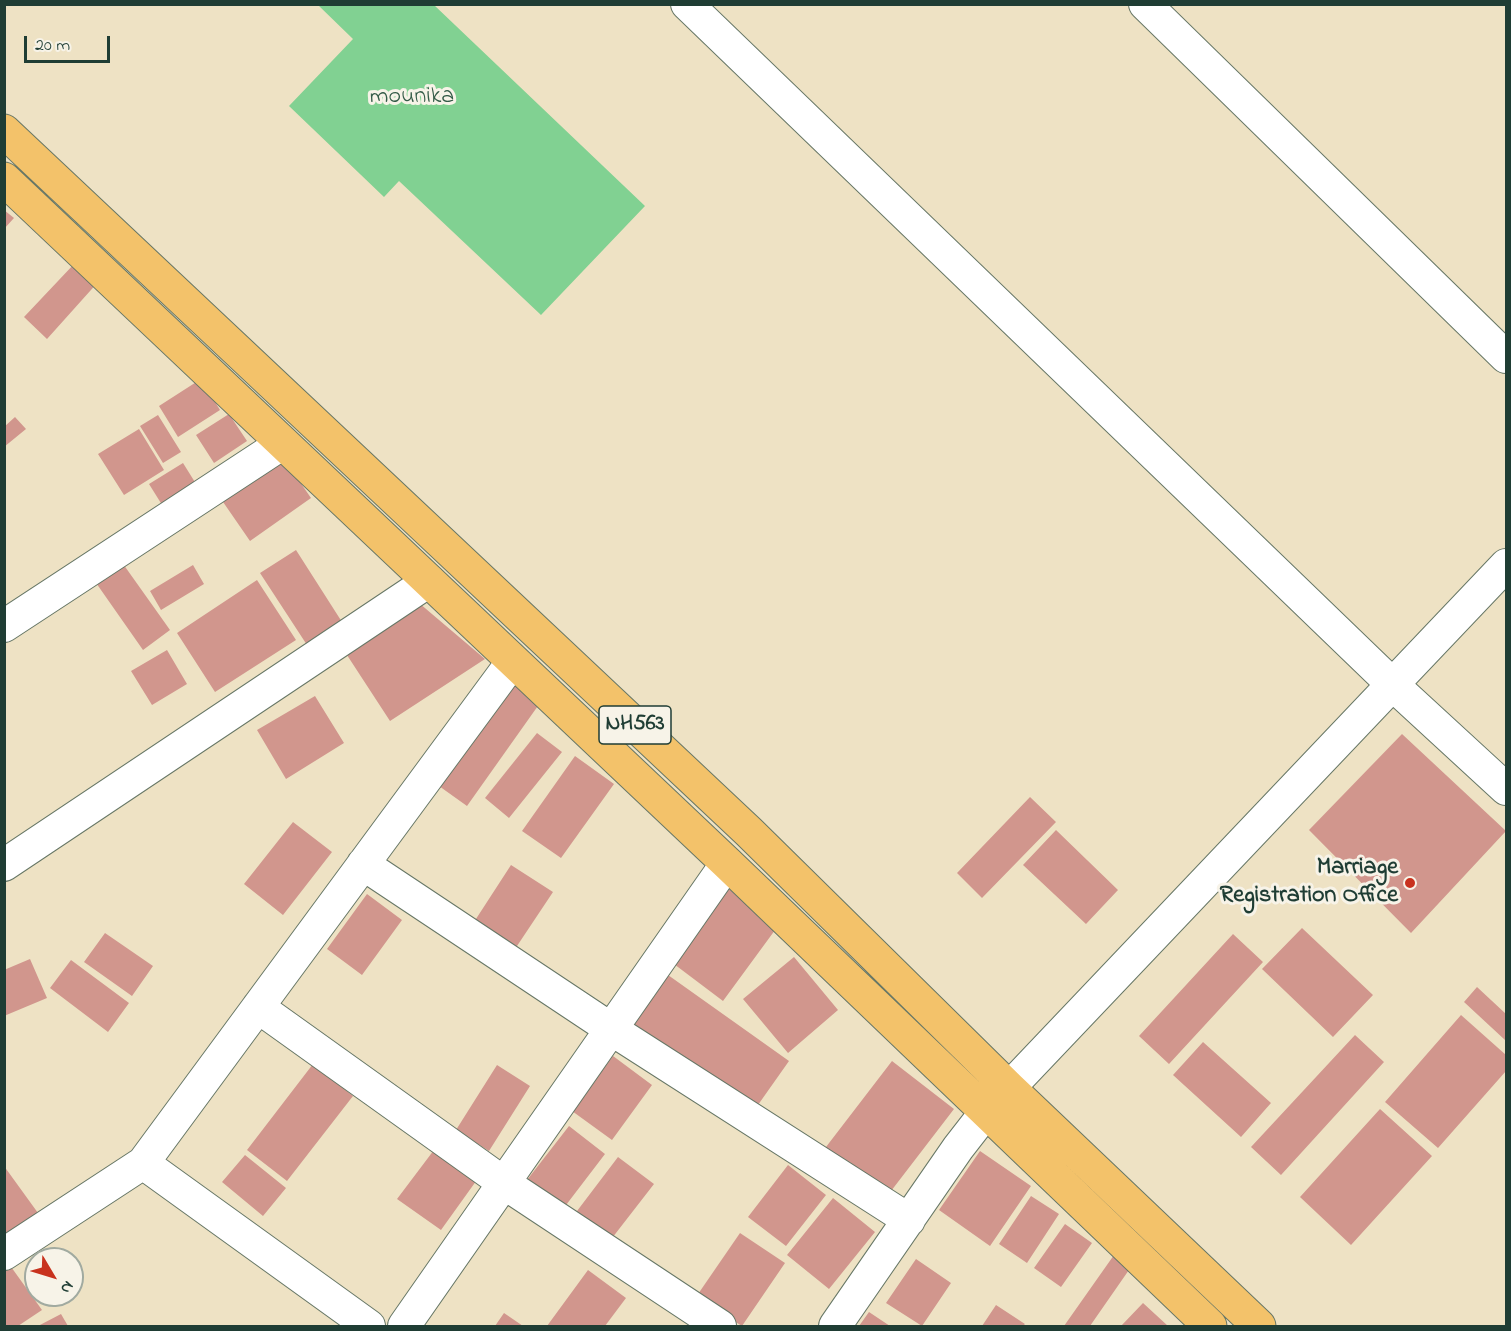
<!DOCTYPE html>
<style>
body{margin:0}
#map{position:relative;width:1511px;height:1331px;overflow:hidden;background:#eee2c4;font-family:"Indie Flower",sans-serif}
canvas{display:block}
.frame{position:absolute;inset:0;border:6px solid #1f3d34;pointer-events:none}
.north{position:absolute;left:24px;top:1247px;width:60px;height:60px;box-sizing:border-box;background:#f7f3e8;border:2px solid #a1aaa0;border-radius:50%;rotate:128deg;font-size:16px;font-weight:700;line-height:24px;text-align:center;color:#1f3d34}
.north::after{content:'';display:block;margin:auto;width:21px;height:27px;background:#c8321e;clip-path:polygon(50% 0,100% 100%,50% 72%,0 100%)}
.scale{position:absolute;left:24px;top:36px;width:86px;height:27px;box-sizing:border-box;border:3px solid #1f3d34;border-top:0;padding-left:8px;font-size:18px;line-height:21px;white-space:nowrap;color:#1f3d34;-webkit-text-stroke:4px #f7f3e8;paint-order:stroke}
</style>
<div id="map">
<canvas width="1511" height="1331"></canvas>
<div class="frame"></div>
<div class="north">N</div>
<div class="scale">20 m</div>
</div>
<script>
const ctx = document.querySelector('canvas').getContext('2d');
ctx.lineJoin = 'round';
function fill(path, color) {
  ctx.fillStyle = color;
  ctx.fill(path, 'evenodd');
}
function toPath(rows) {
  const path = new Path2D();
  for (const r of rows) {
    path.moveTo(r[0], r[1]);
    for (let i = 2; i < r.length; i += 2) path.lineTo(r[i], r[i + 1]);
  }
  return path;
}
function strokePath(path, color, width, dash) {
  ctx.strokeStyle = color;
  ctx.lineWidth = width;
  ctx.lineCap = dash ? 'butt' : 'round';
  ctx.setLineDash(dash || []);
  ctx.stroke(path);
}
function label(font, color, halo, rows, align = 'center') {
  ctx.font = font + ' "Indie Flower",sans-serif';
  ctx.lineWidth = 6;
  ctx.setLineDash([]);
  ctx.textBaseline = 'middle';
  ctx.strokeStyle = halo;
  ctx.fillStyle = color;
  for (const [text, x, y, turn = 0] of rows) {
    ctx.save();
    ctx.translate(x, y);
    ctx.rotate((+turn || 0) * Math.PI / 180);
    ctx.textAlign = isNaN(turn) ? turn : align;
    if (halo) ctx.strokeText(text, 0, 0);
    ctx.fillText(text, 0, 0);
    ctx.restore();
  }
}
fill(toPath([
 [318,5,434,5,645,206,541,315,399,181,384,197,289,106,353,39]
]), '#81d192');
fill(toPath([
 [4,210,14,218,4,229],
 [75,263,99,281,47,339,24,317],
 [201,379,220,410,178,437,159,406],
 [229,414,247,441,214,463,196,435],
 [158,415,181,452,163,463,140,426],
 [15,417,26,429,4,447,4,427],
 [139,429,164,470,124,495,98,454],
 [282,456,311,498,250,541,221,499],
 [183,463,198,487,164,508,149,484],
 [296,550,342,622,307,645,260,573],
 [121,561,170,630,143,650,94,580],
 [193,565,204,584,161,610,150,591],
 [257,580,296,640,215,692,177,633],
 [419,603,485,659,390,721,345,652],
 [167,650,187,684,152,705,131,671],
 [512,683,540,703,467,806,439,786],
 [315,696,344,743,286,779,257,730],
 [537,733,562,752,509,818,485,798],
 [1402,734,1506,831,1411,933,1309,830],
 [575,756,614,784,561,858,522,831],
 [1030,797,1056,822,982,898,957,873],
 [293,822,332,852,283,915,244,884],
 [1056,830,1118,890,1086,924,1023,865],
 [511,865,553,892,515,949,474,922],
 [721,883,778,926,723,1001,666,958],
 [367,894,402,920,362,975,327,949],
 [1302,928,1373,995,1333,1037,1262,969],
 [105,933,153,966,132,996,84,962],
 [1233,934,1263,962,1169,1064,1139,1036],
 [794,957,838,1010,788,1053,743,999],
 [30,959,47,998,4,1016,4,970],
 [71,960,129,1003,108,1032,50,988],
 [668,975,789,1061,753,1112,631,1026],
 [1477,987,1506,1014,1505,1040,1464,1002],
 [1461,1015,1506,1055,1506,1071,1438,1148,1385,1102],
 [1355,1035,1384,1062,1281,1175,1251,1147],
 [1203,1042,1271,1103,1241,1137,1173,1075],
 [613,1056,652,1085,612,1140,572,1111],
 [892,1061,954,1109,888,1195,826,1147],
 [313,1064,353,1096,287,1181,247,1150],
 [497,1065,530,1086,489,1151,456,1130],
 [1380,1109,1432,1156,1351,1245,1300,1197],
 [569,1126,605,1154,563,1209,527,1180],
 [437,1146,479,1177,441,1230,397,1199],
 [980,1151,1031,1186,990,1246,939,1210],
 [245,1155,286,1188,263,1216,222,1182],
 [618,1157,654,1184,609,1242,574,1215],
 [788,1165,826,1195,786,1246,748,1217],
 [4,1166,38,1213,4,1237],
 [1031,1196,1059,1214,1027,1263,999,1244],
 [833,1198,875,1232,829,1289,787,1255],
 [1065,1224,1092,1243,1061,1287,1034,1268],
 [740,1233,785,1263,742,1326,696,1297],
 [1114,1255,1131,1267,1090,1326,1064,1326],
 [916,1259,951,1283,922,1326,886,1303],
 [9,1264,42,1310,18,1326,4,1326,4,1267],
 [588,1270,626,1298,605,1326,547,1326],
 [1143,1303,1168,1326,1121,1326],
 [996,1305,1025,1324,1023,1326,982,1326],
 [869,1312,890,1326,859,1326],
 [504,1313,523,1326,495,1326],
 [61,1314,68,1326,38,1326]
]), '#d1968d');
const street = toPath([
 [687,4,1393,685,1506,789],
 [1145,4,1506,357],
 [4,626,283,443],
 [363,864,611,1029,909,1220],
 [4,865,429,581],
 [258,1007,504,1183,720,1326],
 [1009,1088,1506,565],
 [143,1163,369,1326],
 [4,1254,143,1163,513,661],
 [404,1326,727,863],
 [835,1326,958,1148,986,1112]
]);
const highway = toPath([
 [4,131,749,832,1009,1088,1259,1326],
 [4,179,727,863,1210,1326]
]);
strokePath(street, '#677766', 34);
strokePath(highway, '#677766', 35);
strokePath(street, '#fff', 32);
strokePath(highway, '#f3c26a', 33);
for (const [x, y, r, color] of [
 [1410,883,6,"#c8321e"]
]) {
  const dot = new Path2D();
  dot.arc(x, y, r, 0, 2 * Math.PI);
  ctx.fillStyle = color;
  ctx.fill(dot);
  strokePath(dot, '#f7f3e8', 2);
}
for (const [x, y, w] of [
 [635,725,72]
]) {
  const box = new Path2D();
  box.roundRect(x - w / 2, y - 19, w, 38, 4.5);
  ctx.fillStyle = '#f7f3e8';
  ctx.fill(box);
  strokePath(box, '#1f3d34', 1.5);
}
label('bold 22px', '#1f3d34', null, [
 ["NH563",635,725]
]);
label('24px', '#335b47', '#f7f3e8', [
 ["mounika",412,98]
]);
label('bold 24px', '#1f3d34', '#f7f3e8', [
 ["Marriage",1398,869],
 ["Registration Office",1398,897]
], 'right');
</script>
